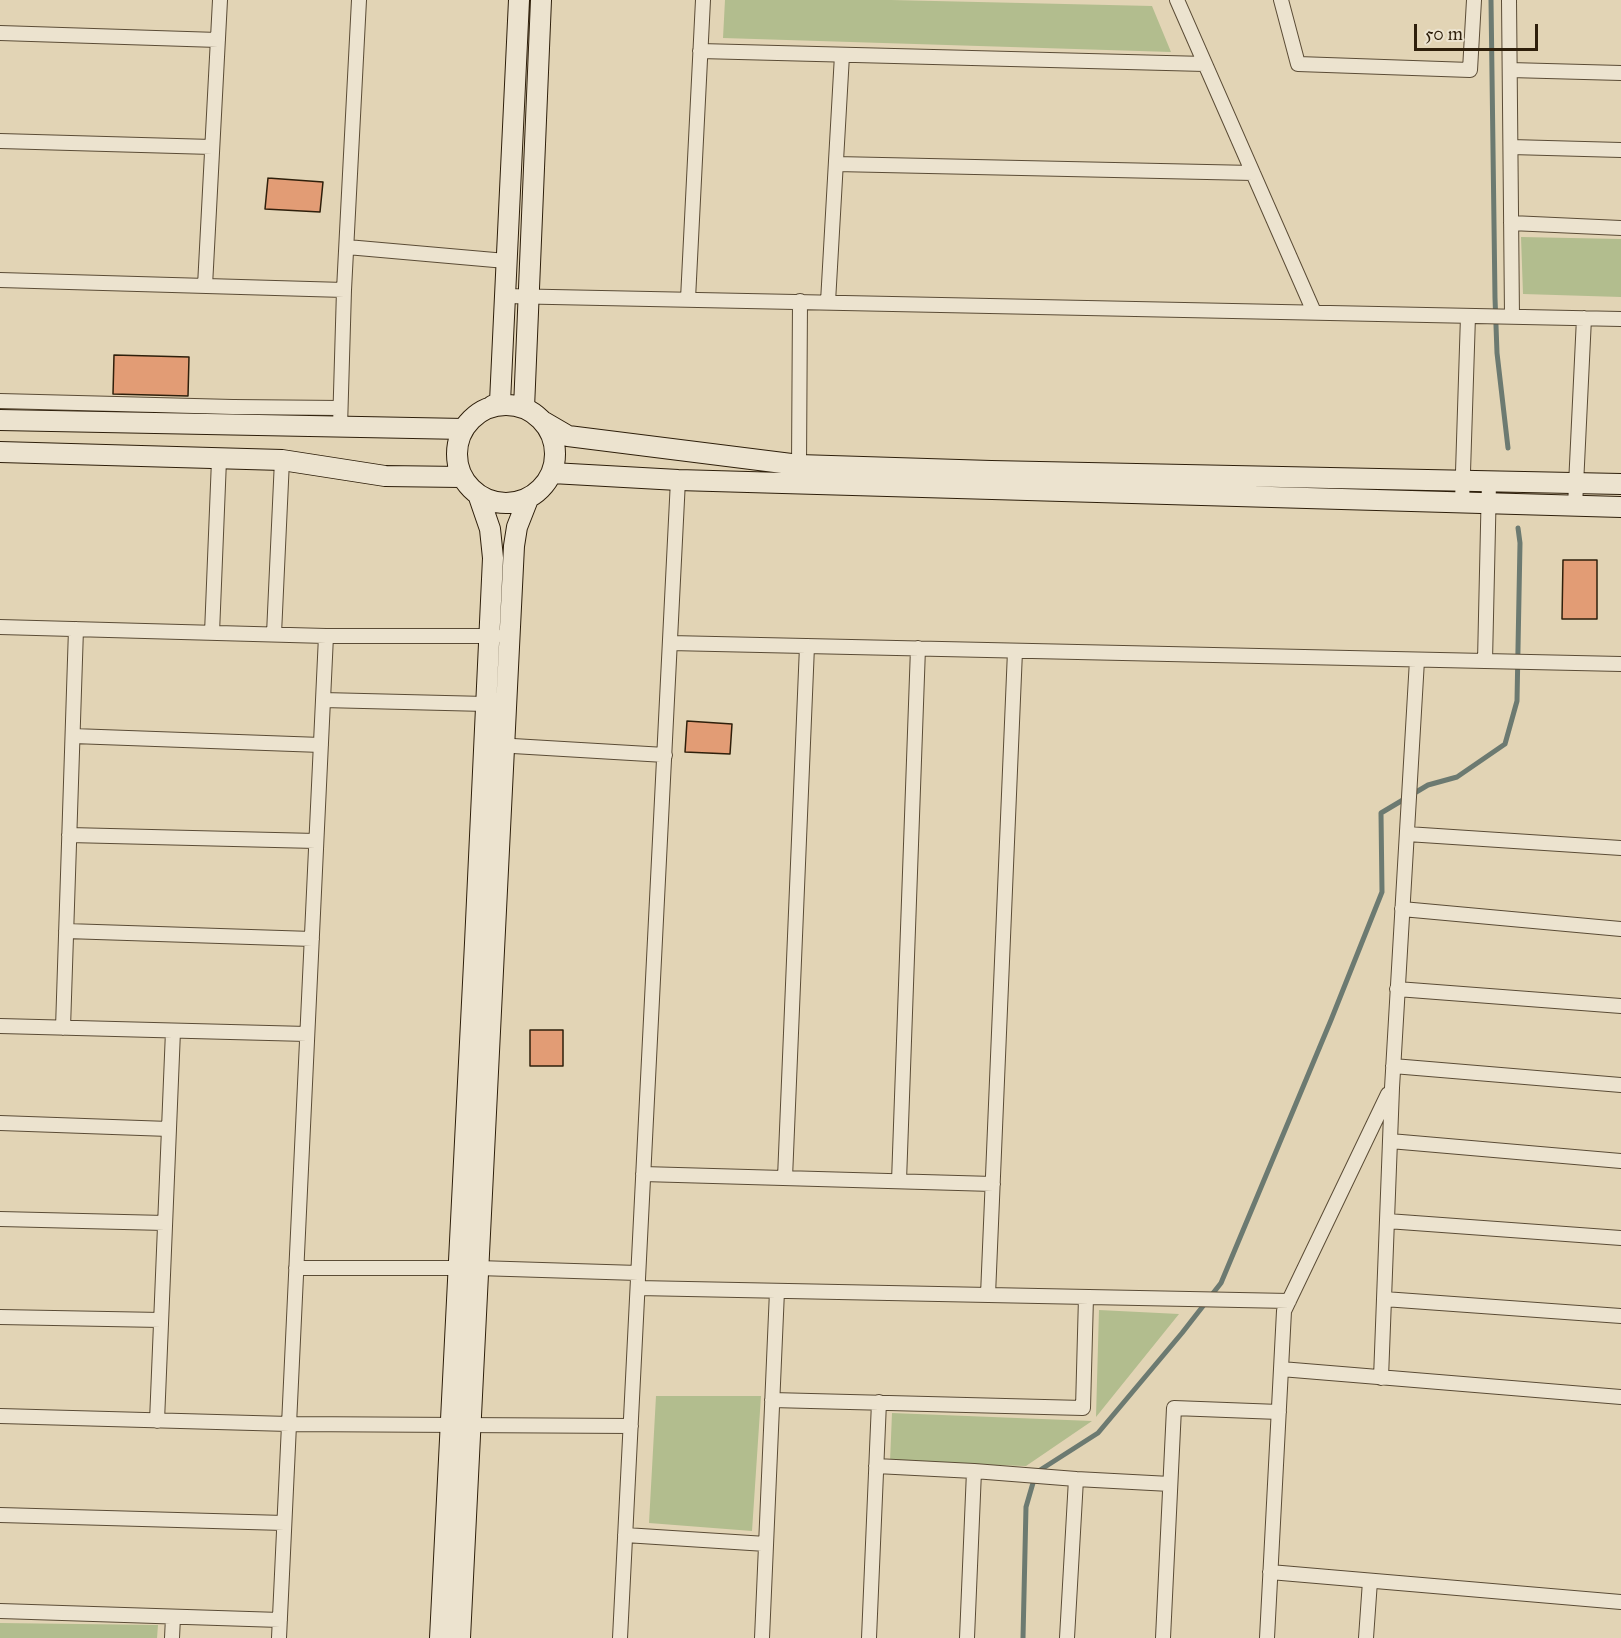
<!DOCTYPE html>
<style>
body{margin:0}
#map{position:relative;width:1621px;height:1638px;overflow:hidden;background:#e2d4b5;font-family:"IM FELL Great Primer",serif}
canvas{display:block}
.scale{position:absolute;left:1414px;top:24px;width:124px;height:27px;box-sizing:border-box;border:3px solid #2e1f0b;border-top:0;padding-left:8px;font-size:18px;line-height:21px;white-space:nowrap;color:#2e1f0b;-webkit-text-stroke:4px #ece3cf;paint-order:stroke}
</style>
<div id="map">
<canvas width="1621" height="1638"></canvas>
<div class="scale">50 m</div>
</div>
<script>
const ctx = document.querySelector('canvas').getContext('2d');
ctx.lineJoin = 'round';
function fill(path, color) {
  ctx.fillStyle = color;
  ctx.fill(path, 'evenodd');
}
function toPath(rows) {
  const path = new Path2D();
  for (const r of rows) {
    if (r.length === 3) {
      path.moveTo(r[0] + r[2], r[1]);
      path.arc(r[0], r[1], r[2], 0, 2 * Math.PI);
      continue;
    }
    path.moveTo(r[0], r[1]);
    for (let i = 2; i < r.length; i += 2) path.lineTo(r[i], r[i + 1]);
  }
  return path;
}
function strokePath(path, color, width, dash) {
  ctx.strokeStyle = color;
  ctx.lineWidth = width;
  ctx.lineCap = dash ? 'butt' : 'round';
  ctx.setLineDash(dash || []);
  ctx.stroke(path);
}
fill(toPath([
 [725,0,891,0,1152,6,1171,52,723,38],
 [1521,237,1621,239,1621,297,1523,294],
 [1099,1310,1179,1314,1096,1417],
 [656,1396,761,1396,752,1531,649,1523],
 [892,1413,1092,1421,1026,1466,890,1462],
 [0,1623,158,1625,157,1638,0,1638]
]), '#b2bd8e');
strokePath(toPath([
 [1491,0,1495,298,1497,353,1508,448],
 [1023,1638,1026,1507,1035,1476,1037,1472,1098,1433,1182,1333,1221,1283,1331,1020,1382,892,1381,813,1428,785,1457,777,1505,744,1517,701,1520,543,1518,528]
]), '#6c7a71', 5);
const building = toPath([
 [268,178,323,182,320,212,265,209,268,178],
 [114,355,189,357,188,396,113,394,114,355],
 [1563,560,1597,560,1597,619,1562,619,1563,560],
 [687,721,732,724,730,754,685,752,687,721],
 [530,1030,563,1030,563,1066,530,1066,530,1030]
]);
fill(building, '#e29c75');
strokePath(building, '#2e1f0b', 1.5);
const street = toPath([
 [1177,0,1314,312],
 [1281,0,1298,64,1470,70,1474,0],
 [1509,0,1512,316],
 [0,33,218,40],
 [700,51,1205,64],
 [1510,70,1621,73],
 [0,141,212,147],
 [1511,147,1621,150],
 [836,164,1253,173],
 [1511,223,1621,228],
 [347,247,506,261],
 [0,280,344,290],
 [205,286,220,0],
 [504,296,1621,319],
 [688,299,703,0],
 [828,302,842,55],
 [0,401,233,407,340,408],
 [340,427,344,290,359,0],
 [799,465,800,301],
 [1462,503,1468,316],
 [1575,506,1584,318],
 [0,627,326,636,496,636],
 [212,633,219,460],
 [274,634,282,460],
 [670,643,1621,664],
 [1485,661,1489,482],
 [323,700,486,704],
 [73,736,321,745],
 [496,745,665,755],
 [1407,834,1621,848],
 [69,835,316,841],
 [1402,909,1621,929],
 [66,931,312,939],
 [1397,989,1621,1006],
 [0,1026,307,1034],
 [63,1028,76,629],
 [1393,1066,1621,1085],
 [0,1123,169,1129],
 [1390,1141,1621,1161],
 [643,1174,993,1184],
 [785,1178,807,646],
 [899,1181,918,648],
 [0,1219,165,1223],
 [1387,1221,1621,1238],
 [296,1268,478,1268,638,1273],
 [638,1288,1289,1301],
 [988,1295,1015,651],
 [1384,1299,1621,1316],
 [0,1317,161,1320],
 [1281,1369,1621,1397],
 [1381,1378,1392,1088,1417,660],
 [772,1400,1083,1408,1086,1297],
 [0,1416,289,1424,631,1426],
 [157,1421,173,1031],
 [876,1466,974,1471,967,1638],
 [974,1471,1076,1479],
 [0,1515,284,1523],
 [625,1535,766,1544],
 [1270,1572,1621,1602],
 [0,1611,280,1620],
 [172,1638,173,1617],
 [279,1638,326,636],
 [620,1638,678,480],
 [762,1638,777,1291],
 [869,1638,879,1402],
 [1067,1638,1076,1479,1170,1484],
 [1163,1638,1174,1408,1279,1412],
 [1267,1638,1284,1311,1388,1094],
 [1366,1638,1370,1581]
]);
const secondary = toPath([
 [506,454,49],
 [492,406,500,402,519,0],
 [524,408,541,0],
 [0,420,464,429],
 [544,422,568,436,799,465,991,471,1621,484],
 [0,452,282,460,385,476,461,477],
 [552,473,678,480,1621,507],
 [440,1638,475,943,493,558,490,529,479,497],
 [460,1638,514,546,517,527,528,499]
]);
strokePath(street, '#5b4c36', 16);
strokePath(secondary, '#2e1f0b', 22);
strokePath(street, '#ece3cf', 14);
strokePath(secondary, '#ece3cf', 20);
</script>
